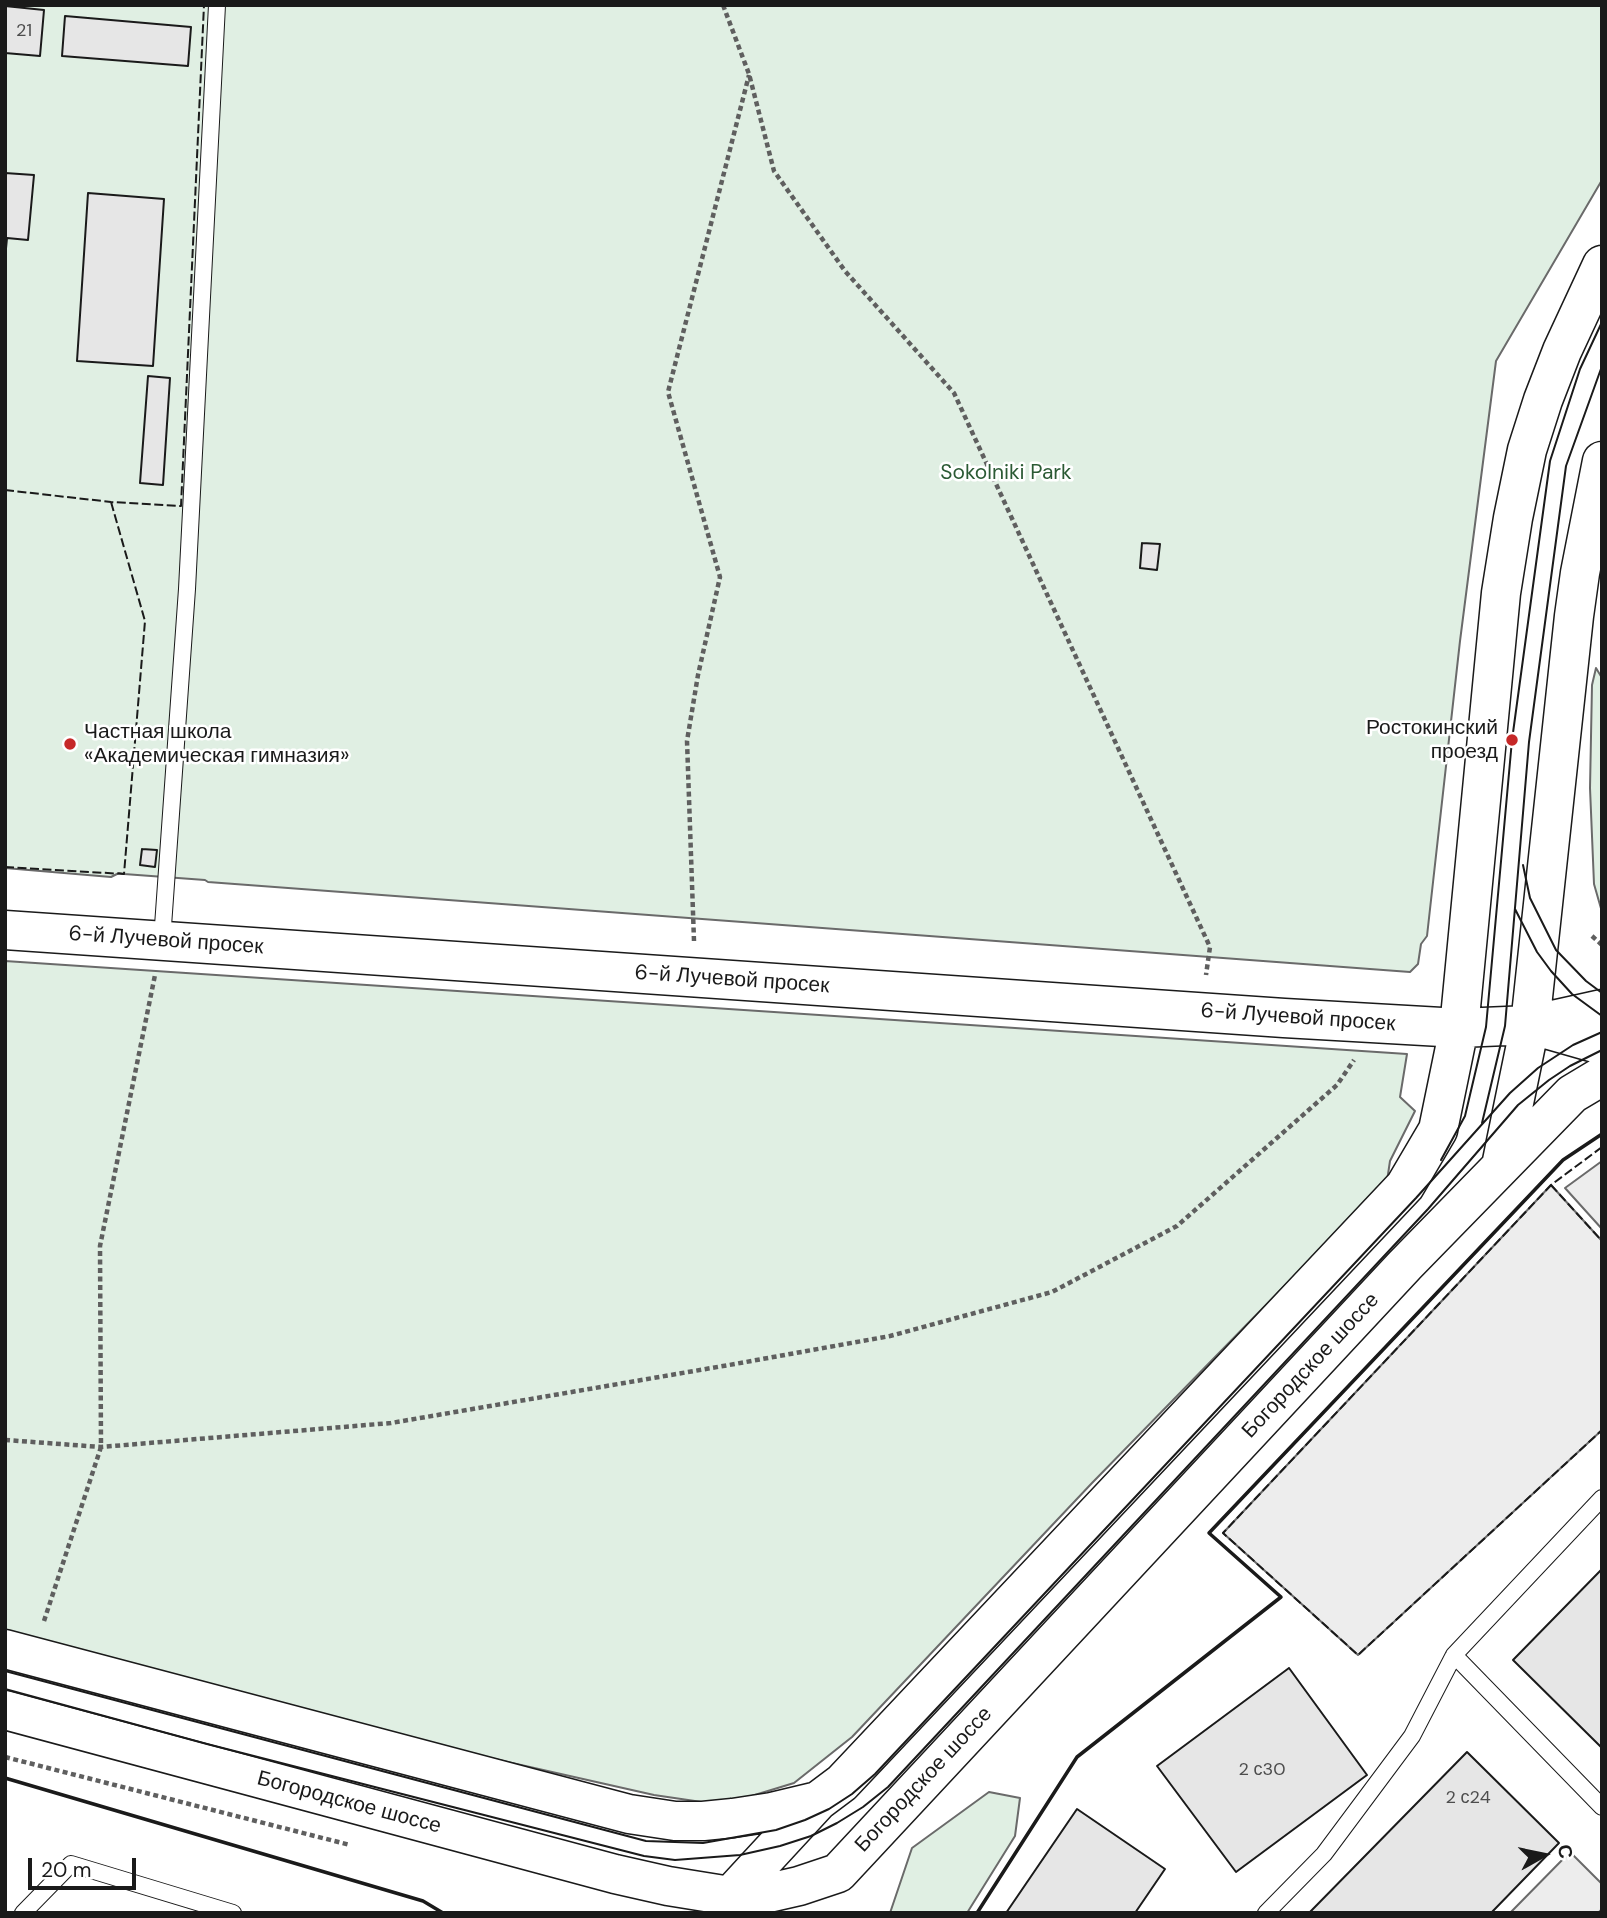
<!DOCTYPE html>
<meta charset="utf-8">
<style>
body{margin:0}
#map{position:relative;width:1607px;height:1918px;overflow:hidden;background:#fff;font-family:"DM Sans",sans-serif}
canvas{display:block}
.frame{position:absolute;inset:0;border:7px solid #1a1a1a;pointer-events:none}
.north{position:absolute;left:1509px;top:1820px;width:70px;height:70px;-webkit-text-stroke:5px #fff;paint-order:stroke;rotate:81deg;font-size:19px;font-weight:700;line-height:28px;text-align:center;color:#1a1a1a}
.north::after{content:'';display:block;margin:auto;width:24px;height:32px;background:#1a1a1a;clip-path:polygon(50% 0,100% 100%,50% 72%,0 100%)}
.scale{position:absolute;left:28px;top:1858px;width:108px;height:32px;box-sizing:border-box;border:4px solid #1a1a1a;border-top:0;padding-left:9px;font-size:21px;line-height:24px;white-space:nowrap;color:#1a1a1a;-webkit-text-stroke:5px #fff;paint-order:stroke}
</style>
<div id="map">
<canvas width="1607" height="1918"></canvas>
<div class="frame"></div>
<div class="north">С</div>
<div class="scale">20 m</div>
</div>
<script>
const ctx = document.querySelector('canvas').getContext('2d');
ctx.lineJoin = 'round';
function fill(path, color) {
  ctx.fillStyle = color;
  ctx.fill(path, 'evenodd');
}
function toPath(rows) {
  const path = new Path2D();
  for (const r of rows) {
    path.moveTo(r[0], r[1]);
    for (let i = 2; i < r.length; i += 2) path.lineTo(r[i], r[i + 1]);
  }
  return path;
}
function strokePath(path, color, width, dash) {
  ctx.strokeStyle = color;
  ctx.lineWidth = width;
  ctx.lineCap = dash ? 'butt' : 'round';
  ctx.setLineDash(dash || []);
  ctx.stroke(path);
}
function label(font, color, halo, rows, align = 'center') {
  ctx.font = font + ' "DM Sans",sans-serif';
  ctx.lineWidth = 5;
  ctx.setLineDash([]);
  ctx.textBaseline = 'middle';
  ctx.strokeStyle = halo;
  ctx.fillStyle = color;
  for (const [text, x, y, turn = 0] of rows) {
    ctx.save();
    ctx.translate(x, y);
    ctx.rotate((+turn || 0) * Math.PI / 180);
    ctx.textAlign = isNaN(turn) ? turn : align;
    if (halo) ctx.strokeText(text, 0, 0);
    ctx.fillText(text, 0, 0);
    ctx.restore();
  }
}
const green = toPath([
 [5,5,1602,5,1602,180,1496,361,1460,641,1427,936,1421,944,1418,964,1410,972,208,882,205,880,124,874,119,873,111,877,5,868,5,5],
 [1596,668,1602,678,1602,912,1594,884,1590,788,1592,685,1596,668],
 [5,961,1407,1054,1400,1097,1415,1111,1390,1161,1387,1181,1092,1483,852,1737,794,1783,722,1805,654,1795,490,1758,5,1633,5,961],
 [989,1792,1020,1798,1015,1836,967,1913,890,1913,912,1848,989,1792]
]);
fill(green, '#e0efe3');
strokePath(green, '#6a6a6a', 2);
const parking = toPath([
 [1602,1161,1602,1229,1565,1188,1602,1161],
 [1551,1185,1602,1241,1602,1430,1358,1655,1223,1533,1551,1185],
 [1570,1852,1602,1884,1602,1909,1598,1913,1510,1913,1570,1852]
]);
fill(parking, '#ededed');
strokePath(parking, '#6a6a6a', 2);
const building = toPath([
 [5,6,44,10,40,56,5,53,5,6],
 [65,16,191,27,188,66,62,56,65,16],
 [5,173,34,175,28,240,7,238,5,259,5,173],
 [88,193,164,199,153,366,77,361,88,193],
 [148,376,170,378,163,485,140,483,148,376],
 [1142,543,1160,544,1157,570,1140,568,1142,543],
 [142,849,157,850,155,867,140,865,142,849],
 [1602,1569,1602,1748,1513,1660,1602,1569],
 [1289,1668,1367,1775,1236,1872,1157,1766,1289,1668],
 [1467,1752,1559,1843,1491,1913,1309,1913,1467,1752],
 [1077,1809,1165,1869,1135,1913,1006,1913,1077,1809]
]);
fill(building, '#e6e6e6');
strokePath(building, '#1a1a1a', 2);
const service = toPath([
 [162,940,187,589,217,5],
 [1454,1655,1602,1807],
 [23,1913,71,1864,233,1913],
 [1266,1913,1324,1854,1412,1736,1454,1655,1602,1498]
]);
const tertiary = toPath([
 [5,930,1284,1018,1459,1028]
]);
const secondary = toPath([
 [1532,1025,1602,1045],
 [1459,1028,1530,1025,1602,1009],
 [1501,1166,1530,1025,1574,616,1580,573,1602,461],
 [5,1649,629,1814,675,1821,703,1821,733,1818,772,1812,818,1801,842,1783,1405,1186,1438,1130,1459,1028,1501,593,1513,518,1527,450,1543,400,1562,351,1602,265],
 [5,1710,615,1874,668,1886,730,1896,764,1894,799,1886,838,1873,1405,1265,1572,1094,1602,1076],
 [722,1905,818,1801]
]);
strokePath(service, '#1a1a1a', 18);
strokePath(tertiary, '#1a1a1a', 41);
strokePath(secondary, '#1a1a1a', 41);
strokePath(toPath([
 [723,5,749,74,774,171,845,271,954,393,1210,947,1206,975],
 [1592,936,1602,945],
 [694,941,687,741,698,675,720,577,668,392,749,75],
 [5,1440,101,1447,391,1423,729,1365,890,1336,1052,1292,1177,1226,1337,1085,1354,1060],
 [44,1621,101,1447,100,1246,155,975],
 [5,1757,350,1845]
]), '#5f5f5f', 4.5, [5, 3.5]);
strokePath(service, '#fff', 16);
strokePath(tertiary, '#fff', 38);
strokePath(secondary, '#fff', 38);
strokePath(toPath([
 [1523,865,1530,898,1556,950,1586,981,1602,993],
 [1515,909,1537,952,1551,971,1572,994,1602,1016],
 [1482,1123,1505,1026,1529,742,1566,466,1602,366],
 [1441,1160,1465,1116,1486,1027,1512,740,1550,461,1580,369,1602,322],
 [5,1671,646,1841,703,1843,776,1830,805,1820,829,1809,852,1794,875,1774,1416,1198,1510,1093,1538,1068,1573,1045,1602,1032],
 [5,1689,207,1744,644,1856,675,1860,740,1855,780,1846,811,1836,837,1823,863,1807,888,1787,1428,1209,1518,1105,1549,1080,1570,1066,1602,1050]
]), '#1a1a1a', 2);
strokePath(toPath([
 [5,490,111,502,181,506,204,5],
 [5,867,124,874,145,621,111,502],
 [1602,1147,1551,1185,1223,1533,1358,1655,1602,1430],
 [1551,1185,1602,1241]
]), '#1a1a1a', 2, [9, 3.5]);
strokePath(toPath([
 [5,1778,423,1901,443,1913],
 [977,1913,1077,1757,1281,1597,1209,1533,1563,1160,1602,1134]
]), '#1a1a1a', 3.5);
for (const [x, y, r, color] of [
 [1512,740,7,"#c62828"],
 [70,744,7,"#c62828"]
]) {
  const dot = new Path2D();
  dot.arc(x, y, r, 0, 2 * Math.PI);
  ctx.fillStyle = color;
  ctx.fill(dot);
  strokePath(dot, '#fff', 2.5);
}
label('18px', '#4d4d4d', null, [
 ["21",24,31],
 ["2 с30",1262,1770],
 ["2 с24",1468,1798]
]);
label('21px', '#2b5a34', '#fff', [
 ["Sokolniki Park",1006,473]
]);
label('21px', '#1a1a1a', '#fff', [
 ["Ростокинский",1498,728],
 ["проезд",1498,752],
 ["Частная школа",84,732,"left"],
 ["«Академическая гимназия»",84,756,"left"]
], 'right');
label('21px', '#1a1a1a', '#fff', [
 ["6-й Лучевой просек",166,941,4],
 ["6-й Лучевой просек",732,980,4],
 ["6-й Лучевой просек",1298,1018,4],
 ["Богородское шоссе",1311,1366,-47],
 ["Богородское шоссе",924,1780,-47],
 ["Богородское шоссе",349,1803,15]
]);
</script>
